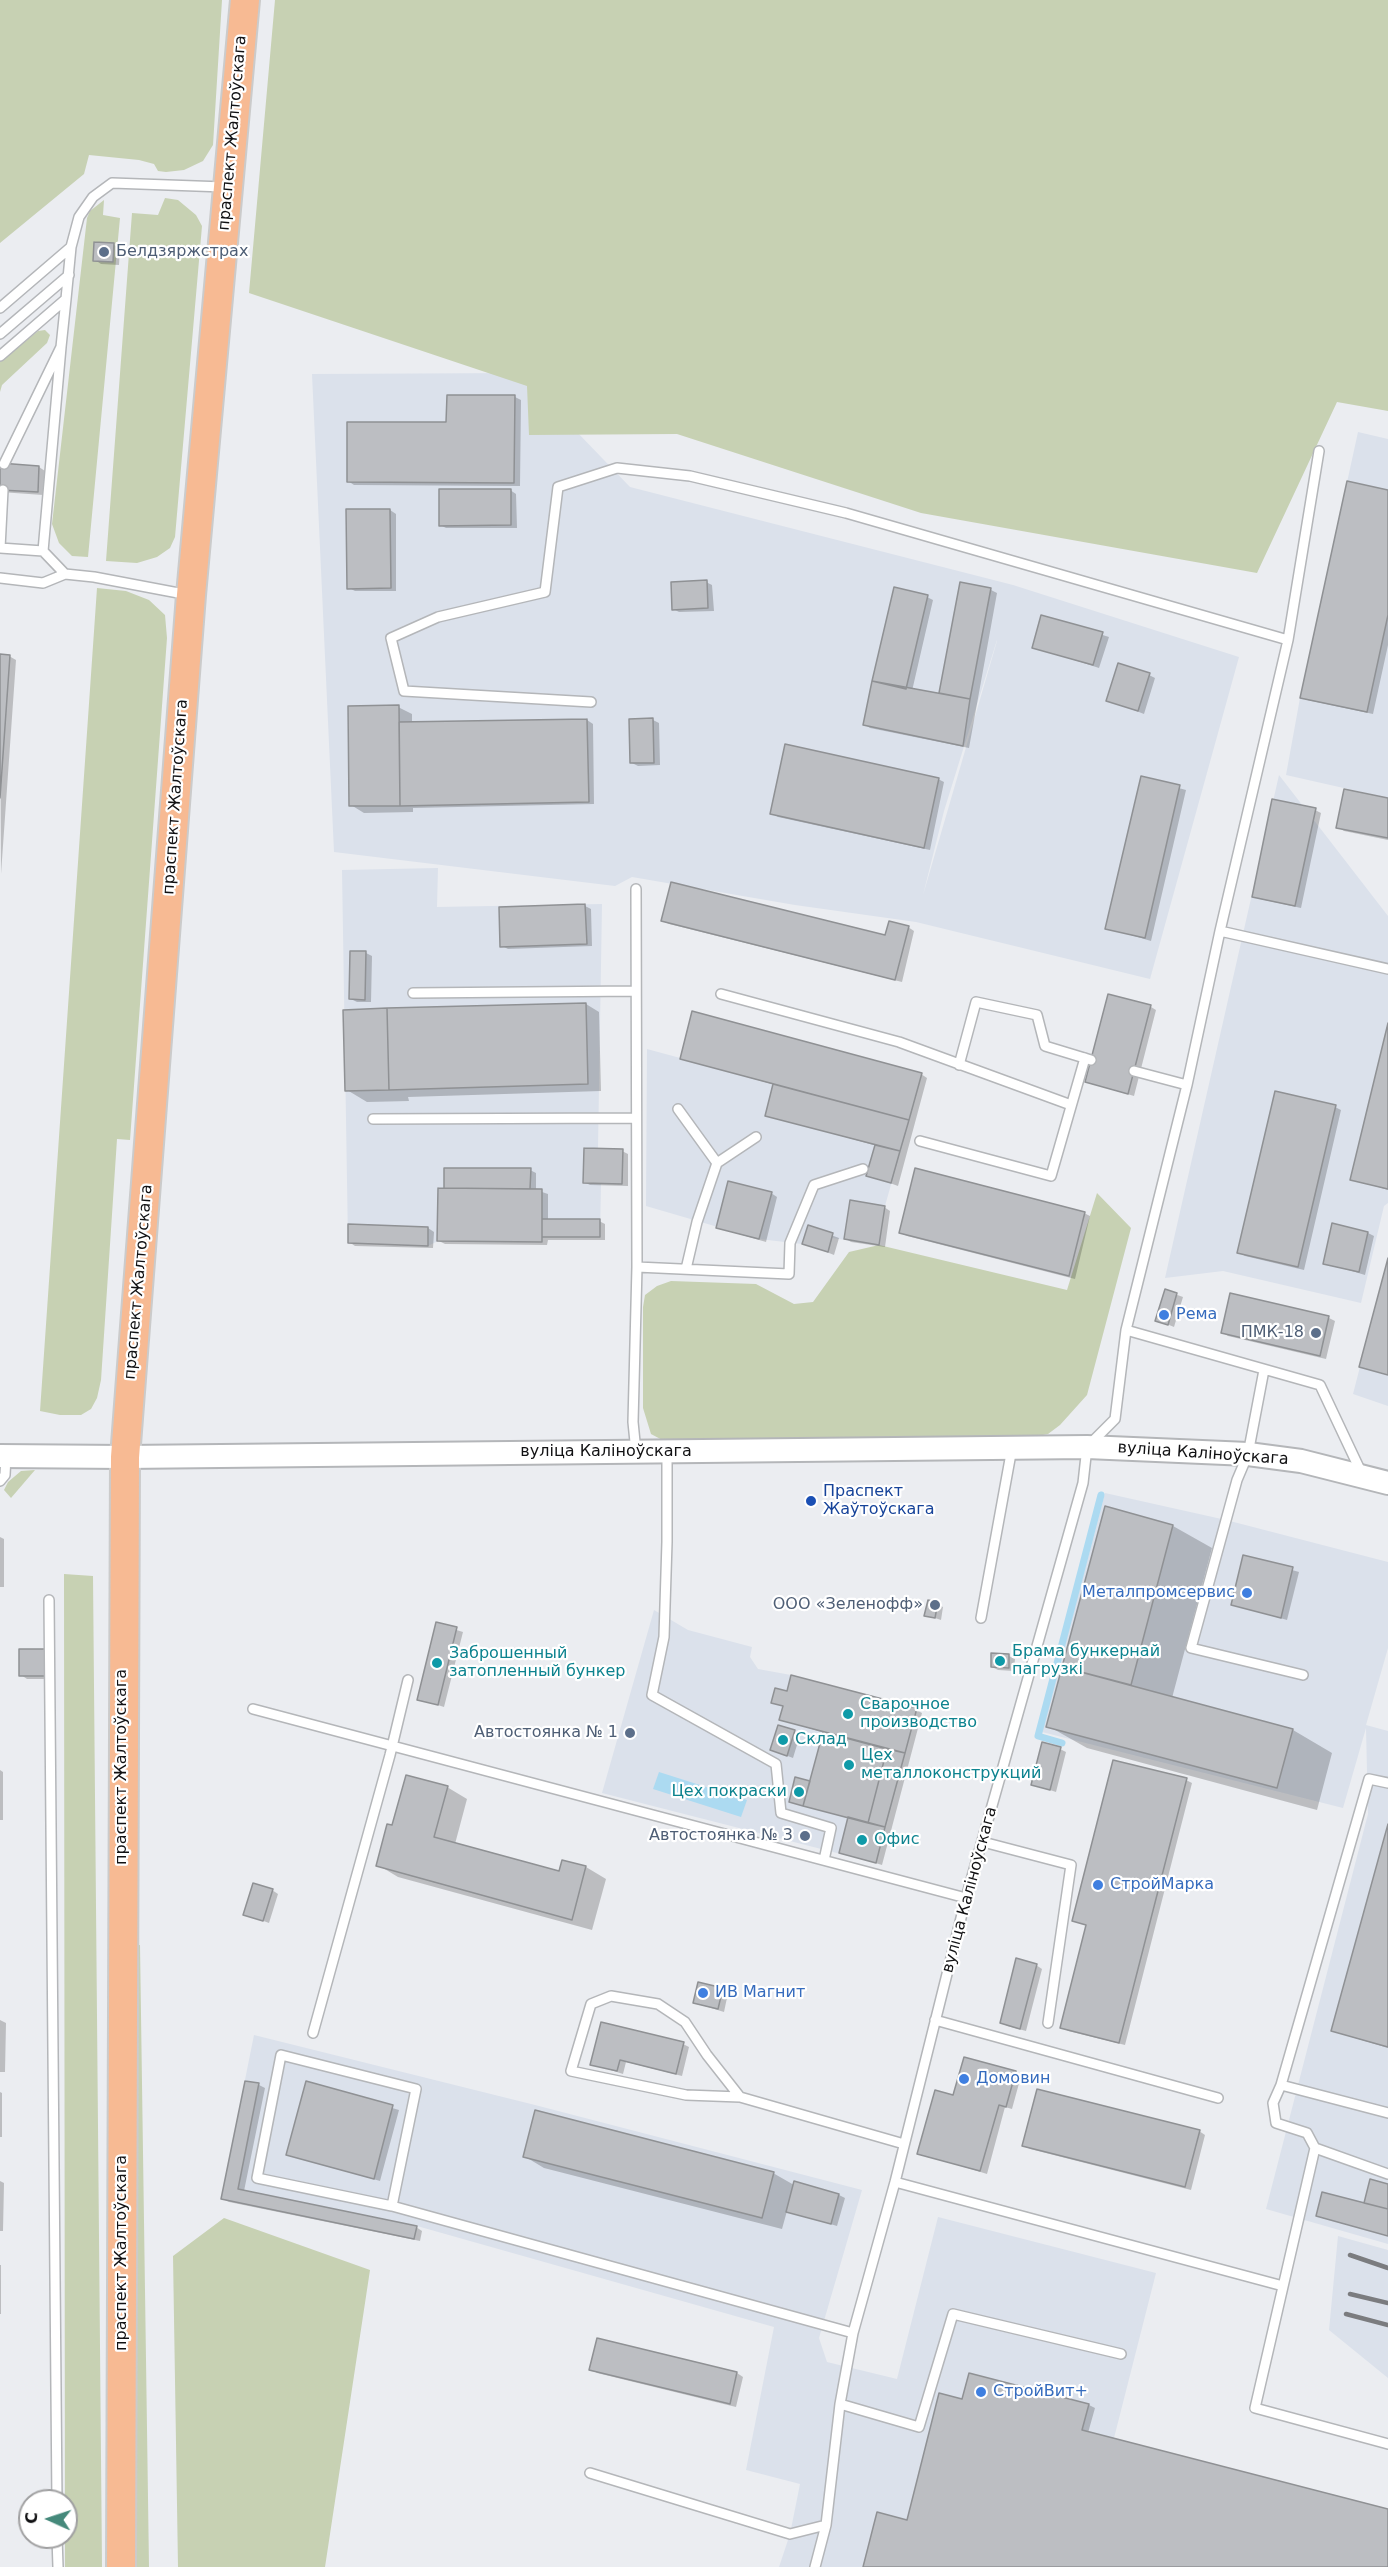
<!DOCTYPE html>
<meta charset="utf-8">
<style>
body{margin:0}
#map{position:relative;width:1388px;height:2567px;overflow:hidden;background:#ebedf1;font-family:"DejaVu Sans",sans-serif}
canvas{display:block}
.north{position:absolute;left:18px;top:2489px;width:60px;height:60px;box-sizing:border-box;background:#fff;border:2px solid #a0a0a1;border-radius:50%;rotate:273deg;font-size:16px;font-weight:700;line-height:24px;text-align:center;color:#111113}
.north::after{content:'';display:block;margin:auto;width:21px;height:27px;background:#45897b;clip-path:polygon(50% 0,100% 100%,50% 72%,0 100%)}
</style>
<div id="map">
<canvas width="1388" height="2567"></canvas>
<div class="north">С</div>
</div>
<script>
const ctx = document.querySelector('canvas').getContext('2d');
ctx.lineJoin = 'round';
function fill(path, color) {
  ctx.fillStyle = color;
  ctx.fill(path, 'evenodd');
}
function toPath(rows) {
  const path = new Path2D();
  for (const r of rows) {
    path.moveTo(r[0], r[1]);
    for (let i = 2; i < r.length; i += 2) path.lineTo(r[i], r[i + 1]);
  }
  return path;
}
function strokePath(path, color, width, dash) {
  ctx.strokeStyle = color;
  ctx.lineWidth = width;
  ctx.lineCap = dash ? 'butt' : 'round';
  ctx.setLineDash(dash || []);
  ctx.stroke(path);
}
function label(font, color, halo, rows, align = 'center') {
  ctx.font = font + ' "DejaVu Sans",sans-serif';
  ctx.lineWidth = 4.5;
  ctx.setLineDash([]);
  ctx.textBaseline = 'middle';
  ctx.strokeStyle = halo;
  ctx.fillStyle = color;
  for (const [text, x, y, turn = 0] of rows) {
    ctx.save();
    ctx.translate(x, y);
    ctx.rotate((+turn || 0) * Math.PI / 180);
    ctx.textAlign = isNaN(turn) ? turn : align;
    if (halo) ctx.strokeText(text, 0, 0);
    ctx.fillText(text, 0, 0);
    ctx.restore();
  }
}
fill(toPath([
 [520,373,630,487,1013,585,1239,657,1150,979,916,922,795,905,632,877,615,886,334,852,312,374],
 [997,640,997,641,923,895,944,811],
 [1358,432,1388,439,1388,798,1286,775,1300,698],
 [1279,775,1388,916,1388,1203,1384,1206,1361,1303,1223,1271,1165,1278],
 [438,868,437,907,602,904,598,1148,601,1183,600,1237,542,1237,542,1242,438,1241,428,1246,348,1243,342,870],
 [647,1049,909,1120,885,1206,879,1245,832,1238,828,1252,802,1244,759,1239,646,1206],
 [1388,1258,1388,1406,1353,1394],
 [1105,1493,1226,1520,1388,1562,1388,1648,1366,1725,1388,1731,1388,2244,1266,2209,1368,1814,1366,1728,1343,1808,1042,1732],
 [654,1610,688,1630,752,1647,750,1657,758,1669,791,1675,917,1708,876,1863,602,1793],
 [254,2035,535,2105,862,2190,819,2338,827,2362,897,2379,938,2217,1156,2273,1114,2438,1388,2567,779,2567,790,2534,800,2484,746,2470,774,2327,417,2226,414,2239,221,2199],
 [1338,2236,1388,2250,1388,2378,1329,2330]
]), '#dbe1eb');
fill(toPath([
 [0,0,222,0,213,145,203,161,184,170,166,172,158,171,154,164,139,160,89,155,84,174,0,243],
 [275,0,1388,0,1388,411,1337,402,1257,573,921,513,677,434,529,435,527,386,249,293],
 [165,198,178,200,196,215,202,226,175,537,170,548,157,557,137,563,106,561,132,213,158,215],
 [104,200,103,215,120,218,88,557,72,556,59,543,52,524,87,218,90,211],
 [45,330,50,335,47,343,2,385,0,392,0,362,38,331],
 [97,588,126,591,149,600,165,615,167,638,130,1140,117,1139,101,1380,97,1398,91,1409,81,1415,60,1415,40,1411],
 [1097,1193,1131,1228,1087,1395,1060,1425,1048,1434,1028,1438,666,1442,651,1434,643,1408,643,1307,645,1295,657,1286,671,1281,756,1284,794,1304,813,1302,849,1252,879,1245,1067,1290],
 [35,1470,11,1498,4,1490,8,1482,21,1471],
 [64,1574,93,1576,102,2567,65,2567],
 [131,1945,140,1945,149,2567,137,2567],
 [224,2218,370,2270,325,2567,178,2567,173,2256]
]), '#c7d1b3');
fill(toPath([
 [659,1772,747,1800,741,1817,653,1789]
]), '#acdaf1');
fill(toPath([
 [96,244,114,245,120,248,119,265,101,264,95,260],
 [515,397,521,400,520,486,354,485,348,481,448,424],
 [39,467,45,471,43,495,0,492],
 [510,490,516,494,517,528,446,528,440,525],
 [1388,491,1388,645,1373,714,1307,700,1301,697],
 [390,510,396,514,396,591,355,591,349,588],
 [706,582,712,585,714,611,679,612,673,609],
 [961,584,991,590,997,593,969,748,870,728,864,724,927,597,933,600,912,691,940,694],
 [1042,616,1109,637,1099,668,1034,647],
 [0,656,9,656,16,660,1,874],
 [1149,675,1155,678,1144,714,1108,700],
 [398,707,412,714,412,724,587,720,593,724,594,804,413,808,413,812,364,813,351,805],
 [653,720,659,723,660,765,638,766,632,763],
 [1142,778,1186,790,1151,941,1107,928],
 [938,779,944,782,930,850,778,817,772,813],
 [1388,799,1388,840,1344,831,1338,827],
 [1315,810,1321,813,1301,908,1260,899,1254,896],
 [585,906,591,909,592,946,508,949,502,946],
 [663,921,886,937,908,927,914,931,902,982,669,924],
 [366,953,372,956,371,1002,357,1002,351,999],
 [586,1004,599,1012,601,1091,408,1097,409,1101,367,1102,347,1090],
 [1151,1007,1156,1010,1134,1096,1087,1082],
 [1388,1029,1388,1190,1352,1179],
 [682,1058,921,1074,927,1078,898,1186,868,1175,877,1146,767,1115,775,1085],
 [1335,1107,1341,1110,1304,1270,1245,1256,1239,1252],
 [622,1151,628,1154,628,1186,590,1185,584,1182],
 [446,1169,530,1170,536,1173,536,1190,548,1194,548,1221,599,1221,605,1224,605,1240,548,1240,547,1245,445,1244,439,1241],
 [771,1193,777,1197,766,1242,718,1228],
 [884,1207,890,1211,885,1247,851,1242,845,1238],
 [1084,1213,1090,1216,1075,1279,907,1236,901,1233],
 [809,1227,839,1238,834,1255,804,1243],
 [428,1228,434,1232,433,1248,355,1246,349,1242],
 [1368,1233,1374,1236,1365,1275,1325,1263],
 [1166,1291,1183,1297,1174,1327,1157,1320],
 [1231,1295,1329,1318,1335,1321,1326,1359,1228,1336,1222,1332],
 [1106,1508,1173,1526,1212,1548,1172,1698,1293,1730,1332,1753,1317,1810,1087,1748,1048,1726],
 [0,1537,4,1539,4,1587,0,1587],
 [1244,1556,1299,1572,1287,1620,1232,1604],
 [937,1604,943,1607,941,1620,926,1615],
 [437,1624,463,1632,444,1707,419,1699],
 [21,1651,52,1679,27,1679,21,1675],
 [1009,1656,1015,1659,1014,1671,998,1670,992,1667],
 [773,1702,916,1710,922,1713,882,1865,840,1852,849,1818,791,1801,811,1783,824,1733,781,1719,784,1707],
 [794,1732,800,1735,793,1758,772,1750],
 [1060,1749,1066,1752,1056,1792,1032,1784],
 [0,1770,3,1772,3,1820,0,1820],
 [1186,1780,1192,1783,1125,2045,1068,2031,1062,2027,1088,1926,1073,1920],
 [447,1787,467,1799,455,1844,560,1872,586,1867,606,1879,592,1930,398,1877,378,1865,393,1827],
 [1388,1830,1388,2048,1332,2031],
 [272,1890,278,1894,269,1923,245,1914],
 [1036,1965,1042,1969,1026,2031,1007,2026,1001,2022],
 [722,1990,728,1993,724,2012,695,2003],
 [0,2020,6,2023,5,2072,0,2072],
 [683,2044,689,2047,682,2076,626,2062,623,2074,592,2064],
 [1015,2073,1021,2076,1012,2109,1005,2107,987,2174,919,2153,954,2097],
 [307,2083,399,2110,380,2181,288,2154],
 [259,2085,265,2088,244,2191,416,2227,422,2231,420,2241,229,2202,223,2199],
 [0,2092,2,2093,2,2137,0,2137],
 [1199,2131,1205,2135,1191,2190,1030,2149,1024,2146],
 [524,2156,773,2173,794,2185,839,2195,845,2198,837,2226,787,2211,782,2229,544,2168],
 [0,2181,4,2183,3,2231,0,2231],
 [1388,2186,1388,2236,1318,2216,1366,2205],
 [0,2265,1,2265,1,2314,0,2314],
 [598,2339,737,2373,743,2377,736,2407,597,2373,591,2369],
 [963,2401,1089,2405,1095,2408,1088,2433,1388,2511,1388,2567,865,2567,908,2522]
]), '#0003');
strokePath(toPath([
 [1062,1743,1038,1736,1101,1495]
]), '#acdaf1', 7);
const building = toPath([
 [94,242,114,243,113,262,93,261,94,242],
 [447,395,515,395,514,483,347,482,347,422,446,422,447,395],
 [0,463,39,466,38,492,0,490,0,463],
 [1347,481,1388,490,1388,615,1367,712,1300,698,1347,481],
 [439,489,511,489,511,525,439,526,439,489],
 [346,509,390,509,391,588,347,589,346,509],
 [707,580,708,608,672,610,671,582,707,580],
 [960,582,991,588,970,699,939,693,960,582],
 [894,587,928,595,906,689,872,681,894,587],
 [1041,615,1103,632,1093,665,1032,648,1041,615],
 [0,654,10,655,0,798,0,654],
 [1118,663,1150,673,1138,711,1106,701,1118,663],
 [872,681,970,699,963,746,863,725,872,681],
 [399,705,400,806,349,806,348,706,399,705],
 [653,718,654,763,630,763,629,719,653,718],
 [587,719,589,802,400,806,399,722,587,719],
 [785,744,939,778,924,848,770,814,785,744],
 [1141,776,1180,785,1145,938,1105,929,1141,776],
 [1344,789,1388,798,1388,838,1336,828,1344,789],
 [1272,799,1316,808,1295,906,1252,897,1272,799],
 [671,882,885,935,889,921,909,926,895,980,661,921,671,882],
 [585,904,587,944,500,947,499,907,585,904],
 [350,951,366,951,365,1000,349,999,350,951],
 [1108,994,1151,1005,1128,1094,1085,1082,1108,994],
 [586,1003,588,1084,389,1090,387,1008,586,1003],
 [387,1008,389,1090,345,1091,343,1010,387,1008],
 [692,1011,922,1073,909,1120,680,1059,692,1011],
 [1388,1023,1388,1189,1350,1180,1388,1023],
 [773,1084,909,1120,900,1151,765,1116,773,1084],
 [1275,1091,1336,1105,1298,1267,1237,1253,1275,1091],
 [875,1145,900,1151,891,1183,866,1176,875,1145],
 [584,1148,623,1149,622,1184,583,1183,584,1148],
 [444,1168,531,1168,530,1189,444,1188,444,1168],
 [915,1168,1085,1212,1069,1276,899,1233,915,1168],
 [728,1181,772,1192,759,1239,716,1228,728,1181],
 [438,1188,542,1189,542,1242,437,1241,438,1188],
 [850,1200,885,1206,879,1245,844,1239,850,1200],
 [542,1219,600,1219,600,1237,542,1237,542,1219],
 [1332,1223,1368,1232,1359,1272,1323,1264,1332,1223],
 [348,1224,428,1227,428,1246,348,1243,348,1224],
 [808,1225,833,1233,828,1252,802,1244,808,1225],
 [1388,1258,1388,1375,1359,1367,1388,1258],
 [1165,1289,1177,1293,1168,1325,1155,1321,1165,1289],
 [1230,1293,1329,1316,1320,1356,1221,1333,1230,1293],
 [1105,1506,1173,1525,1131,1685,1062,1667,1105,1506],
 [1243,1555,1293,1567,1281,1618,1231,1605,1243,1555],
 [928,1600,938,1602,935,1618,924,1616,928,1600],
 [436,1622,457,1627,438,1705,417,1700,436,1622],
 [19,1649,46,1649,46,1676,19,1676,19,1649],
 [991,1653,1009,1654,1009,1668,991,1667,991,1653],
 [1062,1667,1293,1729,1277,1788,1046,1727,1062,1667],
 [791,1675,917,1708,905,1753,779,1720,783,1706,771,1703,775,1688,787,1691,791,1675],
 [778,1725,795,1730,787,1756,770,1750,778,1725],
 [823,1732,887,1749,868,1823,803,1806,823,1732],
 [1042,1742,1061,1747,1050,1790,1031,1785,1042,1742],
 [887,1749,905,1753,885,1827,868,1823,887,1749],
 [1113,1760,1187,1778,1119,2043,1060,2028,1086,1925,1072,1921,1113,1760],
 [406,1775,448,1786,434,1837,559,1871,562,1860,586,1866,572,1920,376,1866,387,1824,392,1825,406,1775],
 [795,1777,810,1781,803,1806,789,1802,795,1777],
 [848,1817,885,1827,876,1863,839,1853,848,1817],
 [1388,1824,1388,2047,1331,2031,1388,1824],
 [253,1883,273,1889,263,1921,243,1915,253,1883],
 [1016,1958,1037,1964,1020,2029,1000,2023,1016,1958],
 [698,1982,723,1988,718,2009,693,2003,698,1982],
 [601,2022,684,2042,676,2074,620,2060,617,2071,590,2065,601,2022],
 [964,2057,1016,2071,1006,2107,999,2105,980,2171,917,2154,935,2090,953,2095,964,2057],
 [245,2081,259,2083,238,2189,417,2226,414,2239,221,2199,245,2081],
 [306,2081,393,2105,374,2179,286,2155,306,2081],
 [1037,2089,1200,2130,1185,2187,1022,2146,1037,2089],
 [535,2110,774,2172,762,2218,523,2157,535,2110],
 [1370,2179,1388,2184,1388,2209,1364,2203,1370,2179],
 [794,2181,839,2194,831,2224,786,2212,794,2181],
 [1322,2192,1388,2209,1388,2236,1316,2216,1322,2192],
 [597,2338,737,2372,730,2404,589,2370,597,2338],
 [969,2373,1089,2404,1082,2430,1388,2509,1388,2567,863,2567,877,2512,907,2520,939,2393,962,2399,969,2373]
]);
fill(building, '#bcbec2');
strokePath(building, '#8f9194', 1.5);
const service = toPath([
 [0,308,71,247],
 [0,334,69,275],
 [0,356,66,299,71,247,79,217,93,197,112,183,224,187],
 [4,464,61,347,66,299],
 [3,490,0,548,43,551,65,574,94,577,189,595],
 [43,551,61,347],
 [0,578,43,583,65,574],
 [591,702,404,691,391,638,438,617,545,592,558,487,617,468,690,476,846,513,1288,640],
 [636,889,637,1267,633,1422,636,1452],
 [1220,931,1388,969],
 [413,993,636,991],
 [721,994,899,1042,1071,1105],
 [959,1065,976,1002,1037,1015,1045,1046,1091,1060],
 [1134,1071,1187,1085],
 [678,1109,717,1163],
 [373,1119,636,1118],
 [920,1141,1051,1176,1085,1058],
 [637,1267,789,1274,790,1243,814,1185,863,1169],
 [686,1269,697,1222,717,1163,756,1137],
 [1126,1330,1320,1385,1362,1474],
 [1264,1370,1248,1454,1237,1480,1191,1648,1303,1675],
 [667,1453,667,1542,664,1637,652,1695,776,1764,781,1813,831,1828,824,1860],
 [0,1481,5,1475,6,1456],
 [49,1600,57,2501],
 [981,1618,1012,1448],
 [253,1709,966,1898],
 [983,1842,1071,1865,1048,2023],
 [935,2020,1218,2098],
 [313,2033,390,1755,408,1680],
 [1281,2085,1388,2113],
 [740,2097,686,2095,571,2071,591,2004,611,1996,658,2004,685,2022,707,2055,740,2097,904,2144],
 [1315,2148,1307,2133,1276,2123,1273,2103,1281,2085,1369,1779,1388,1783],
 [1388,2174,1315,2148,1255,2408,1388,2444],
 [895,2182,1283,2286],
 [392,2206,416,2089,281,2055,257,2178,392,2206,853,2333],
 [840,2404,919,2427,953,2314,1121,2354],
 [590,2473,790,2534,826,2525],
 [57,2537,58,2567],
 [815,2567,826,2525,840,2404,853,2333,895,2182,966,1898,1083,1483,1087,1447,1115,1419,1126,1330,1187,1085,1220,931,1288,640,1319,451]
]);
const tertiary = toPath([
 [0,1456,125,1457,1087,1447,1248,1454,1301,1461,1388,1483]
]);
const primary = toPath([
 [121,2567,125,1457,191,595,245,0]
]);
strokePath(service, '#b4b6b9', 12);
strokePath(tertiary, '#b4b6b9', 26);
strokePath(primary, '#cbcbcb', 32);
strokePath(service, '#fff', 9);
strokePath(tertiary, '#fff', 22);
strokePath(primary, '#f7ba93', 28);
strokePath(toPath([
 [1350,2255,1388,2268],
 [1350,2294,1388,2303],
 [1346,2314,1388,2325]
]), '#7b7c7f', 4.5);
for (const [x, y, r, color] of [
 [104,252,6,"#5c6f8a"],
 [1164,1315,6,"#3f7fe0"],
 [1316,1333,6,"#5c6f8a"],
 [811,1501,6,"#1a4fb4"],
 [1247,1593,6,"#3f7fe0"],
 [935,1605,6,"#5c6f8a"],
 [1000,1661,6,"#0f9aa8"],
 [437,1663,6,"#0f9aa8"],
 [848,1714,6,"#0f9aa8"],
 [630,1733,6,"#5c6f8a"],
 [783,1740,6,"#0f9aa8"],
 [849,1765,6,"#0f9aa8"],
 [799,1792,6,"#0f9aa8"],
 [805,1836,6,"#5c6f8a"],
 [862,1840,6,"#0f9aa8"],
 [1098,1885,6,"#3f7fe0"],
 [703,1993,6,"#3f7fe0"],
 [964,2079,6,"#3f7fe0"],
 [981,2392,6,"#3f7fe0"]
]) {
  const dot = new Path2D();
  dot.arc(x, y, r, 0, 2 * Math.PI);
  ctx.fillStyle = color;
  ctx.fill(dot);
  strokePath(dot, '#fff', 2);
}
label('16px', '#111113', '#fff', [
 ["праспект Жалтоўскага",233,133,-85],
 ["праспект Жалтоўскага",176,797,-86],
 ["праспект Жалтоўскага",139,1282,-85],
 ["вуліца Каліноўскага",606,1452],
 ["вуліца Каліноўскага",1203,1454,4],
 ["праспект Жалтоўскага",122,1767,-90],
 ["вуліца Каліноўскага",970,1890,-75],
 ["праспект Жалтоўскага",122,2253,-90]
]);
label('16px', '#4e5e75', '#fff', [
 ["Белдзяржстрах",116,252,"left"],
 ["ПМК-18",1304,1333],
 ["ООО «Зеленофф»",923,1605],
 ["Автостоянка № 1",618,1733],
 ["Автостоянка № 3",793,1836]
], 'right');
label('16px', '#366cbe', '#fff', [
 ["Рема",1176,1315],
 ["Металпромсервис",1235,1593,"right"],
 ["СтройМарка",1110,1885],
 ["ИВ Магнит",715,1993],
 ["Домовин",976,2079],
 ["СтройВит+",993,2392]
], 'left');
label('16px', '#164399', '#fff', [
 ["Праспект",823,1492],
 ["Жаўтоўскага",823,1510]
], 'left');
label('16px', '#0d838f', '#fff', [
 ["Брама бункернай",1012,1652],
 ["пагрузкі",1012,1670],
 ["Заброшенный",449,1654],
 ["затопленный бункер",449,1672],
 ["Сварочное",860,1705],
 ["производство",860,1723],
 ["Склад",795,1740],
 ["Цех",861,1756],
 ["металлоконструкций",861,1774],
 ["Цех покраски",787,1792,"right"],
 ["Офис",874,1840]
], 'left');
</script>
